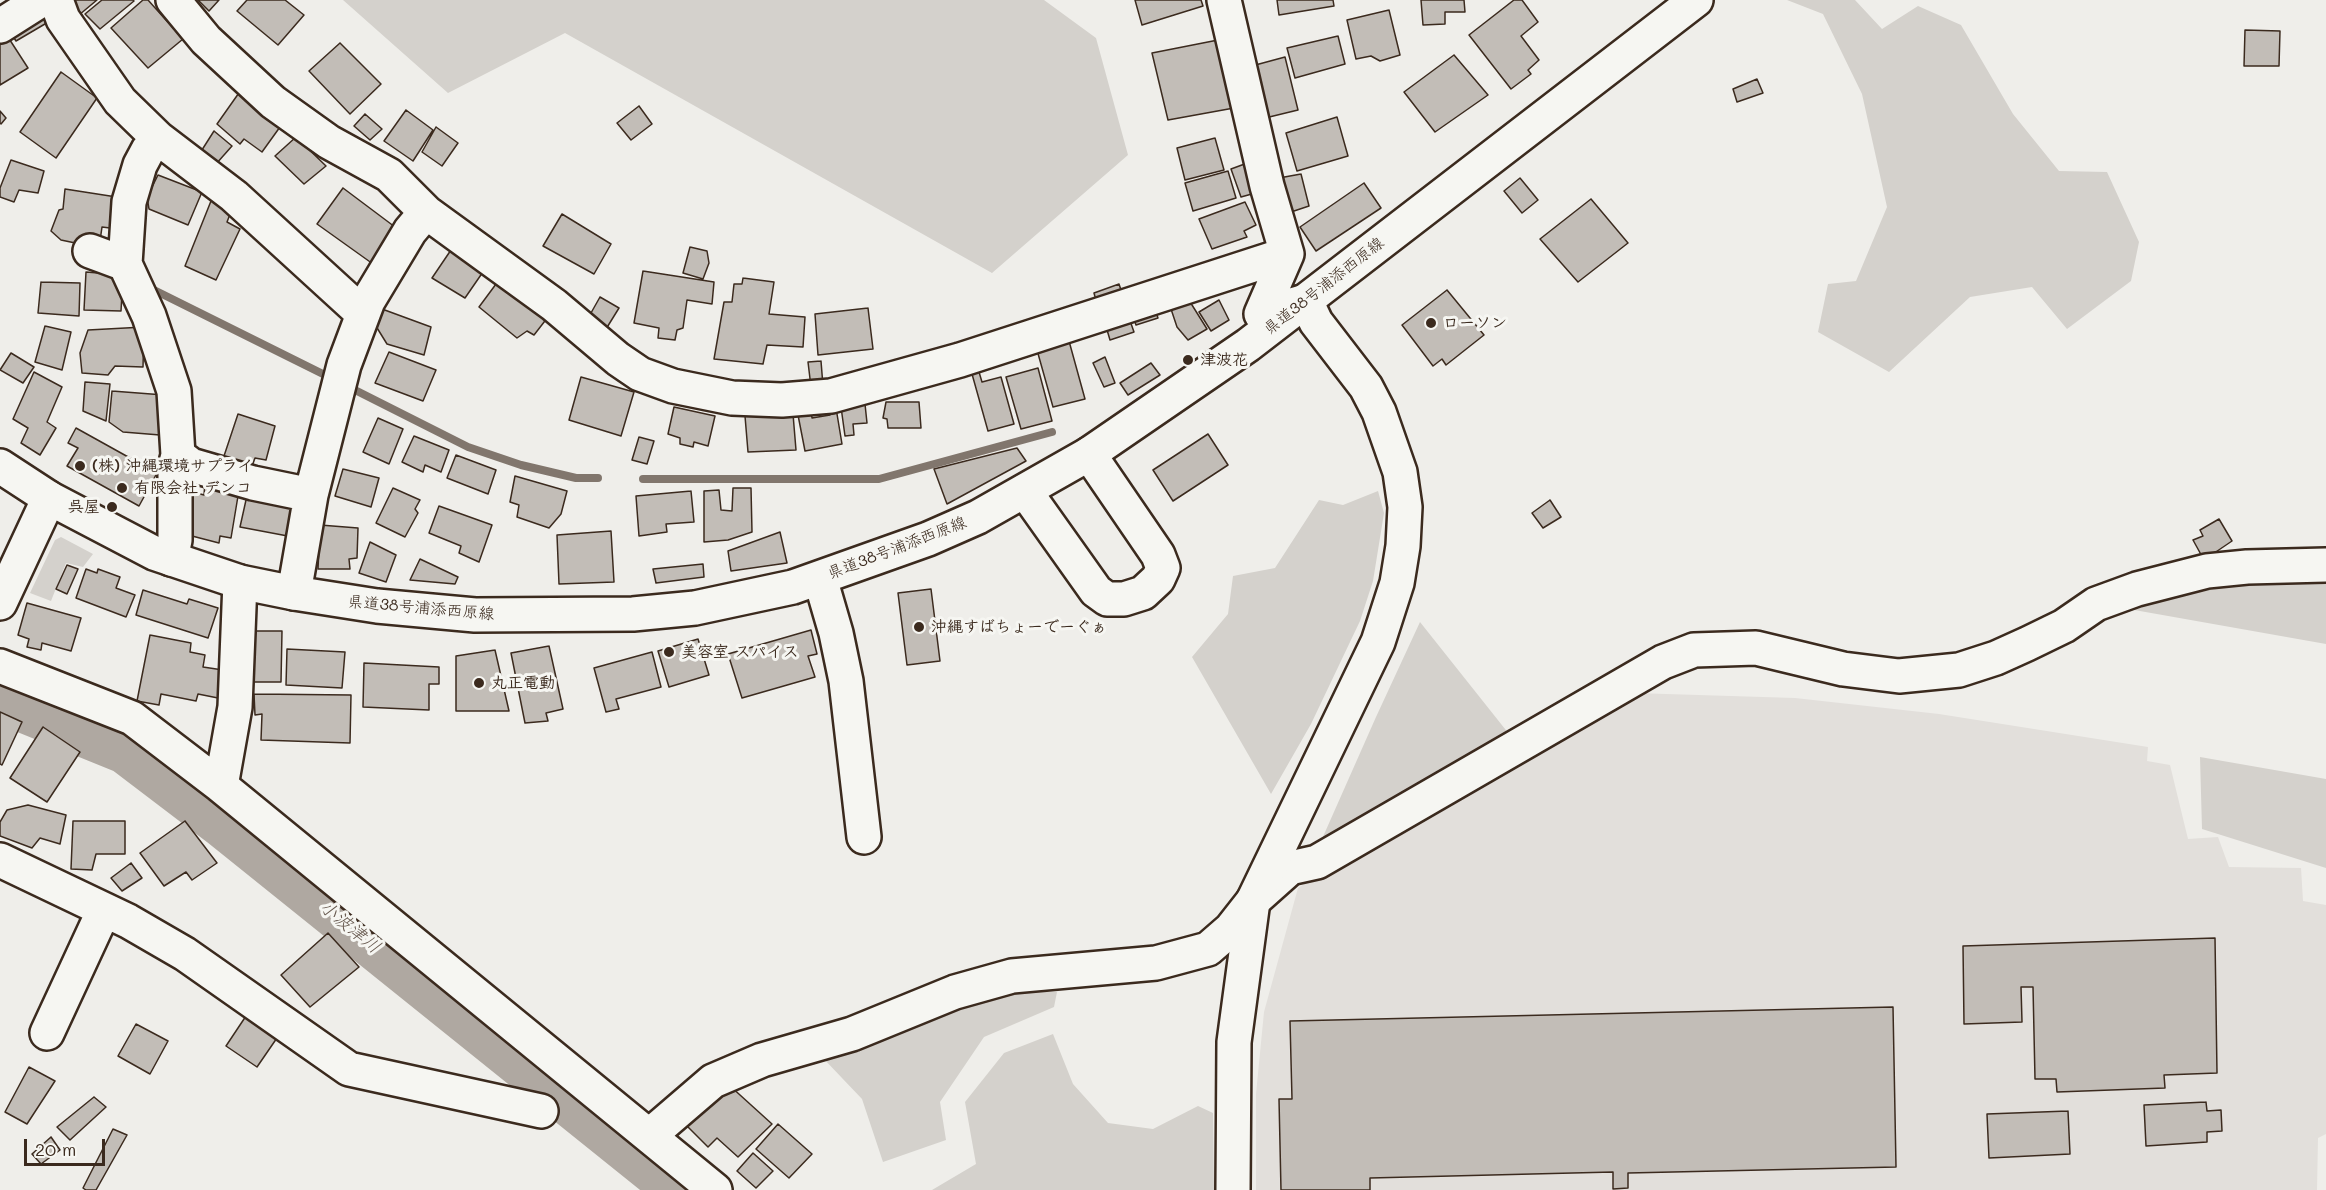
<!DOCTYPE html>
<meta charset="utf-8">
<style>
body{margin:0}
#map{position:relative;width:2326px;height:1190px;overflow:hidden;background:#efeeea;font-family:Mali,sans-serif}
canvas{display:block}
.scale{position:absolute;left:24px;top:1139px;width:81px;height:27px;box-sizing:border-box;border:3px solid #3b2a1e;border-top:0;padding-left:8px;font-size:18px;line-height:21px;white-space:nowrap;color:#3b2a1e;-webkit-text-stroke:4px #f6f6f2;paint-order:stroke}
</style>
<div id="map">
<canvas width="2326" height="1190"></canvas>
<div class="scale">20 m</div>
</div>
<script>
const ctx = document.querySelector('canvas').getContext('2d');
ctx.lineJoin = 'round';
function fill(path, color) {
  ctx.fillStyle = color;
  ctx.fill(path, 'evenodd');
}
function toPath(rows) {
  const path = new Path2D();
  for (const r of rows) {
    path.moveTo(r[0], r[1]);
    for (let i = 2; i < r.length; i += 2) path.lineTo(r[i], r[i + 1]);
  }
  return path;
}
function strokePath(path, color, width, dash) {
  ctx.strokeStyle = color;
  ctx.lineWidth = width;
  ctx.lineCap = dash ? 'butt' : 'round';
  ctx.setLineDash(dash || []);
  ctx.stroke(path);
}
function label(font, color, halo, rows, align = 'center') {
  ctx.font = font + ' Mali,"Klee One",sans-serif';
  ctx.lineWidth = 6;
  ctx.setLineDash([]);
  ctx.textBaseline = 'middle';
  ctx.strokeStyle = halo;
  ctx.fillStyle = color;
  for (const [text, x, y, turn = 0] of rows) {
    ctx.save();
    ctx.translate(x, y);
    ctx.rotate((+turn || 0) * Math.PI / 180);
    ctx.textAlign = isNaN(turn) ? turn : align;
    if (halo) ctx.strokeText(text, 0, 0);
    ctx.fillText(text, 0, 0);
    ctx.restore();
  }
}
fill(toPath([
 [1634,693,1795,698,1939,714,2148,747,2147,761,2170,765,2188,839,2218,837,2229,867,2301,868,2303,901,2326,905,2326,1134,2318,1138,2317,1190,1256,1190,1256,1094,1264,1012,1298,888,1390,828]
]), '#e2dfdb');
fill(toPath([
 [343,0,1044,0,1096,38,1128,155,992,273,565,33,448,93],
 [1787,0,1855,0,1882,29,1918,6,1961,25,2013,114,2059,171,2107,172,2139,242,2131,281,2067,329,2032,287,1970,297,1889,372,1818,332,1828,284,1856,281,1887,207,1862,94,1823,14],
 [1378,491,1384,513,1373,581,1360,621,1311,724,1271,794,1192,657,1228,614,1233,576,1275,568,1319,500,1343,505],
 [61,537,93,554,83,567,66,563,51,601,30,593,55,540],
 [2326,583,2326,644,2123,608,2239,584],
 [1420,622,1509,734,1318,848,1376,717],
 [2200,757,2326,779,2326,868,2202,829],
 [996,991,1057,992,1054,1007,984,1037,940,1102,946,1140,883,1162,862,1099,822,1057],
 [1053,1034,1073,1084,1108,1123,1153,1129,1198,1106,1213,1113,1214,1190,932,1190,976,1164,965,1102,1004,1053]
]), '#d4d1cc');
strokePath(toPath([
 [156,291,333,379],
 [347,386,468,447,521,465,576,478,598,478],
 [643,479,879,479,1052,432]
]), '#81766d', 8);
strokePath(toPath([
 [0,698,126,749,222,822,680,1190]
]), '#afa8a1', 50);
const building = toPath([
 [71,0,97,0,79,15,71,0],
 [102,0,133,0,134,1,100,29,85,14,102,0],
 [143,0,148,0,183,39,148,68,111,28,143,0],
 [198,0,219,0,209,11,198,0],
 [247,0,285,0,304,15,278,45,237,11,247,0],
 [1135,0,1201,0,1203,6,1142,25,1135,0],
 [1277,0,1333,0,1334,6,1279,15,1277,0],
 [1421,0,1464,0,1465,12,1445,12,1445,24,1423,25,1421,0],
 [1514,0,1522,0,1538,22,1521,36,1539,60,1528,70,1531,74,1511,89,1469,35,1514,0],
 [43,10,50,21,16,41,9,30,43,10],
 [1389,10,1400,55,1380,61,1371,56,1356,59,1347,20,1389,10],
 [2245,30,2280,31,2279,66,2244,66,2245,30],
 [6,34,28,68,0,85,0,38,6,34],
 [1338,36,1345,64,1295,78,1287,48,1338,36],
 [1218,40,1234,108,1168,120,1152,53,1218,40],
 [340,43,381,84,350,114,309,71,340,43],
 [1454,55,1488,95,1435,132,1404,92,1454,55],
 [1285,57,1298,110,1261,119,1248,67,1285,57],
 [61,72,97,98,56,158,20,132,61,72],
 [1757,79,1763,93,1737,102,1733,89,1757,79],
 [241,90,285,120,262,152,244,139,240,144,217,124,241,90],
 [639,106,652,124,631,140,617,123,639,106],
 [406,110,433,130,413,161,384,141,406,110],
 [0,111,6,118,1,124,0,123,0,111],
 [365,114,382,129,370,140,354,126,365,114],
 [1337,117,1348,156,1297,171,1286,133,1337,117],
 [436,127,458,143,442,166,422,152,436,127],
 [214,131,232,146,216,164,200,153,214,131],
 [296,137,326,166,304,184,275,156,296,137],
 [1215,138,1224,170,1185,180,1177,148,1215,138],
 [11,160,44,171,38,193,19,190,14,202,0,197,0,188,11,160],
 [1250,162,1259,192,1241,197,1231,169,1250,162],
 [1228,171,1236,198,1193,211,1185,183,1228,171],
 [1301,174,1309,206,1288,213,1279,178,1301,174],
 [158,175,202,192,188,225,149,209,147,197,158,175],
 [1520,178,1538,200,1522,213,1504,191,1520,178],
 [1364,183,1381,208,1316,251,1300,227,1364,183],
 [343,188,399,230,373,264,317,224,343,188],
 [65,189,123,198,118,229,102,227,99,248,61,240,51,231,59,210,63,209,65,189],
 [213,196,234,204,227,222,240,229,216,280,185,266,213,196],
 [1591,199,1628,243,1578,282,1540,239,1591,199],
 [1245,202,1256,225,1244,231,1247,237,1212,249,1199,219,1245,202],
 [562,214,611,244,594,274,543,246,562,214],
 [453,247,485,269,465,298,432,278,453,247],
 [690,247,707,251,709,263,703,279,683,273,690,247],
 [643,271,714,282,712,304,687,300,683,328,677,330,675,340,658,338,659,328,634,323,643,271],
 [86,272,123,275,121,311,84,310,86,272],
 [743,278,774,282,769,314,805,317,803,347,767,345,763,364,714,359,724,302,732,302,734,284,742,284,743,278],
 [499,280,548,317,534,335,527,331,517,338,479,307,499,280],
 [41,282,80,283,79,316,38,313,41,282],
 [1119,284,1123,296,1097,304,1094,293,1119,284],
 [1447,290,1484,335,1446,365,1442,359,1433,366,1402,325,1447,290],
 [600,297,619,308,606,329,587,320,600,297],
 [1187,297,1207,329,1188,340,1177,327,1170,306,1187,297],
 [1219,300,1229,320,1211,331,1199,312,1219,300],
 [1154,307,1158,318,1136,325,1132,313,1154,307],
 [868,308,873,349,818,355,815,314,868,308],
 [382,309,431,327,424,355,387,344,374,323,382,309],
 [1128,315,1134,332,1110,340,1105,323,1128,315],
 [45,326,71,332,62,370,35,362,45,326],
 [144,327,143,367,115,366,108,375,82,373,80,353,88,330,144,327],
 [1069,341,1085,399,1053,407,1037,350,1069,341],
 [389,352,436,370,423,401,375,383,389,352],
 [11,353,34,367,23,383,0,370,11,353],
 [1105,357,1115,383,1104,387,1093,363,1105,357],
 [821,361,823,386,811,387,808,362,821,361],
 [1151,363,1160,375,1128,395,1120,383,1151,363],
 [1038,368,1052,421,1021,429,1006,377,1038,368],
 [34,372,62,387,47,422,56,428,40,455,21,443,28,428,13,419,34,372],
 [979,372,982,382,1001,377,1014,424,988,431,972,374,979,372],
 [581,377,634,392,621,436,569,420,581,377],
 [85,382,110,384,106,421,83,411,85,382],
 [112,391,164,395,160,435,123,432,109,422,112,391],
 [886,402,919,402,921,428,888,428,887,419,883,418,886,402],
 [865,404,867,423,853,424,854,435,845,436,841,407,865,404],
 [674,407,715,416,708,446,694,442,693,447,680,444,680,438,668,434,674,407],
 [836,408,842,444,805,451,798,415,811,412,812,418,830,415,829,409,836,408],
 [238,414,275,426,266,460,255,458,250,472,222,462,238,414],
 [793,414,796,450,748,452,745,416,793,414],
 [378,418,403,429,389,464,363,452,378,418],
 [76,428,157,473,139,506,67,466,78,448,68,443,76,428],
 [1208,434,1228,465,1173,501,1153,470,1208,434],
 [414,436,449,450,441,472,425,465,423,472,402,462,414,436],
 [639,437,654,441,647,464,632,460,639,437],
 [1017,448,1026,461,947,504,934,469,1017,448],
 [456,455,496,470,488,494,447,478,456,455],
 [343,469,379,478,371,507,335,496,343,469],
 [515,476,567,491,561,514,549,528,517,517,519,505,510,502,515,476],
 [205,482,239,490,231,538,220,536,219,543,192,536,193,492,204,495,205,482],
 [393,488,420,500,415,509,418,513,405,537,376,523,393,488],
 [733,488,751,488,752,532,728,540,704,542,704,491,719,490,721,510,732,511,733,488],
 [248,491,301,502,293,537,240,527,248,491],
 [691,491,694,522,666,524,667,532,639,536,636,496,691,491],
 [1550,500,1561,517,1543,528,1532,513,1550,500],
 [439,506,492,525,479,562,459,553,461,546,429,533,439,506],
 [2219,519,2232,541,2204,560,2193,540,2203,536,2200,530,2219,519],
 [320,525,358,528,357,558,349,559,350,569,318,569,320,525],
 [611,531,614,582,559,584,557,535,611,531],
 [780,532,787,563,731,571,728,551,780,532],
 [370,542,396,555,386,582,359,573,370,542],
 [420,559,458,577,455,584,410,580,420,559],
 [703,564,704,577,656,583,653,569,703,564],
 [67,565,78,569,67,594,56,589,67,565],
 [86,569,97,573,98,569,120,577,116,588,135,595,126,617,76,598,86,569],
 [931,589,940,661,907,665,898,593,931,589],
 [143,590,187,604,189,599,218,608,208,638,136,615,143,590],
 [27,603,81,618,71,651,42,643,41,650,27,647,29,639,18,635,27,603],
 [811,630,817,654,808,656,815,677,742,698,728,654,811,630],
 [254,631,282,631,281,682,253,682,254,631],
 [150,635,191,643,190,652,205,655,203,667,223,670,218,698,198,694,196,701,161,694,159,705,137,701,150,635],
 [698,639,709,675,669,687,658,651,698,639],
 [549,646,563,709,546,713,548,721,525,723,511,653,549,646],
 [287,649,345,652,342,688,286,685,287,649],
 [495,650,509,711,456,711,456,656,495,650],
 [652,652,661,687,616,699,619,709,606,712,594,668,652,652],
 [364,663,439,667,439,684,429,684,429,710,363,707,364,663],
 [254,694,351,695,350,743,261,740,262,714,255,715,254,694],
 [0,712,22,722,2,765,0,764,0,712],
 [43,727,80,752,47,802,10,778,43,727],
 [28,805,66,815,60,844,40,838,32,848,0,836,0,822,7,810,28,805],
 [73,821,125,821,125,854,96,854,92,870,71,869,73,821],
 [185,821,217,863,192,880,186,872,164,886,140,853,185,821],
 [131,863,142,878,122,891,111,878,131,863],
 [328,933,359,967,310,1007,281,975,328,933],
 [2215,938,2217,1073,2164,1075,2165,1088,2057,1092,2056,1079,2035,1079,2033,987,2021,987,2022,1022,1964,1024,1963,946,2215,938],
 [1893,1007,1896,1167,1628,1173,1628,1188,1613,1189,1613,1172,1370,1178,1370,1190,1281,1190,1279,1099,1292,1099,1290,1021,1893,1007],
 [248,1013,279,1035,257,1067,226,1046,248,1013],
 [136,1024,168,1041,150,1074,118,1056,136,1024],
 [29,1067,55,1081,27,1124,5,1112,29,1067],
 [729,1085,772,1124,738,1157,717,1138,708,1147,683,1122,729,1085],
 [94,1097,106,1107,70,1140,57,1127,94,1097],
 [2206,1102,2207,1111,2221,1110,2222,1131,2207,1132,2207,1142,2146,1146,2144,1105,2206,1102],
 [2068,1111,2070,1154,1989,1158,1987,1114,2068,1111],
 [778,1124,812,1154,789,1178,756,1149,778,1124],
 [113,1129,127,1135,96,1190,86,1190,83,1188,113,1129],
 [51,1137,60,1150,41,1164,32,1154,51,1137],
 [753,1153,773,1171,756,1188,737,1171,753,1153]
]);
fill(building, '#c2bdb7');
strokePath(building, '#3b2a1e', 1.5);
const street = toPath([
 [56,0,63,19,120,101,158,138,234,196,362,313],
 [173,0,206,40,273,102,329,142,389,175,426,212,554,305,618,359,640,374,673,386,732,398,782,400,831,396,960,360,1287,254],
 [1224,0,1267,186,1287,254,1261,314,1302,302],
 [0,26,41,0],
 [158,138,148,150,140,165,129,202,125,264,149,316,174,391,178,455,175,467,175,540,171,559],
 [90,251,125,264],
 [178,455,191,465,253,483,311,495],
 [1025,491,1096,591,1107,599,1124,599,1143,593,1158,579,1163,568,1158,555,1089,454],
 [820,578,836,633,846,681,864,837],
 [294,593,311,495,344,365,368,301,410,231,426,212],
 [0,666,132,718,221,786,715,1190],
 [221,786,235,707,240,582],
 [0,860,128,921,185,954,349,1069,541,1111],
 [47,1033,104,910],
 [649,1136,713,1081,762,1060,852,1034,955,992,1012,976,1156,963,1208,949,1231,929,1253,901,1290,868,1317,862,1663,662,1694,650,1756,648,1843,669,1899,676,1959,670,1996,658,2027,644,2064,626,2096,604,2137,589,2207,571,2247,567,2326,565]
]);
const secondary = toPath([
 [0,603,49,498],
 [1233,1190,1234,1042,1253,901,1378,642,1397,583,1403,546,1405,507,1400,472,1379,412,1366,387,1316,322,1306,301]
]);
const primary = toPath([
 [0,466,49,498,154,553,240,582,294,593,377,606,475,615,633,614,695,608,793,587,928,539,978,517,1089,454,1248,345,1696,0]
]);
strokePath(street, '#3b2a1e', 38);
strokePath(secondary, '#3b2a1e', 38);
strokePath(primary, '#3b2a1e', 38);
strokePath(street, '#f6f6f2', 33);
strokePath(secondary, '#f6f6f2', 33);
strokePath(primary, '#f6f6f2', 33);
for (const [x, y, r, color] of [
 [1431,323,6,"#3b2a1e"],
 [1188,360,6,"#3b2a1e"],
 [80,466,6,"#3b2a1e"],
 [122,488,6,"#3b2a1e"],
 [112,507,6,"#3b2a1e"],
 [919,627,6,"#3b2a1e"],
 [669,652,6,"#3b2a1e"],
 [479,683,6,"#3b2a1e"]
]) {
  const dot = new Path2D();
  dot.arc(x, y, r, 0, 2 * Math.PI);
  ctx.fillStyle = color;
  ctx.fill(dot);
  strokePath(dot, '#f6f6f2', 2);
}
label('16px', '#3b2a1e', '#f6f6f2', [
 ["県道38号浦添西原線",1324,286,-38],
 ["県道38号浦添西原線",897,548,-21],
 ["県道38号浦添西原線",421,608,5]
]);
label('bold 16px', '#3b2a1e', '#f6f6f2', [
 ["ローソン",1443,323],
 ["津波花",1200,360],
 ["(株) 沖縄環境サプライ",92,466],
 ["有限会社 デンコ",134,488],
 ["呉屋",100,507,"right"],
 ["沖縄すばちょーでーぐぁ",931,627],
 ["美容室 スパイス",681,652],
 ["丸正電動",491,683]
], 'left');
label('italic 18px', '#64564c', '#f6f6f2', [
 ["小波津川",350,927,39]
]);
</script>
